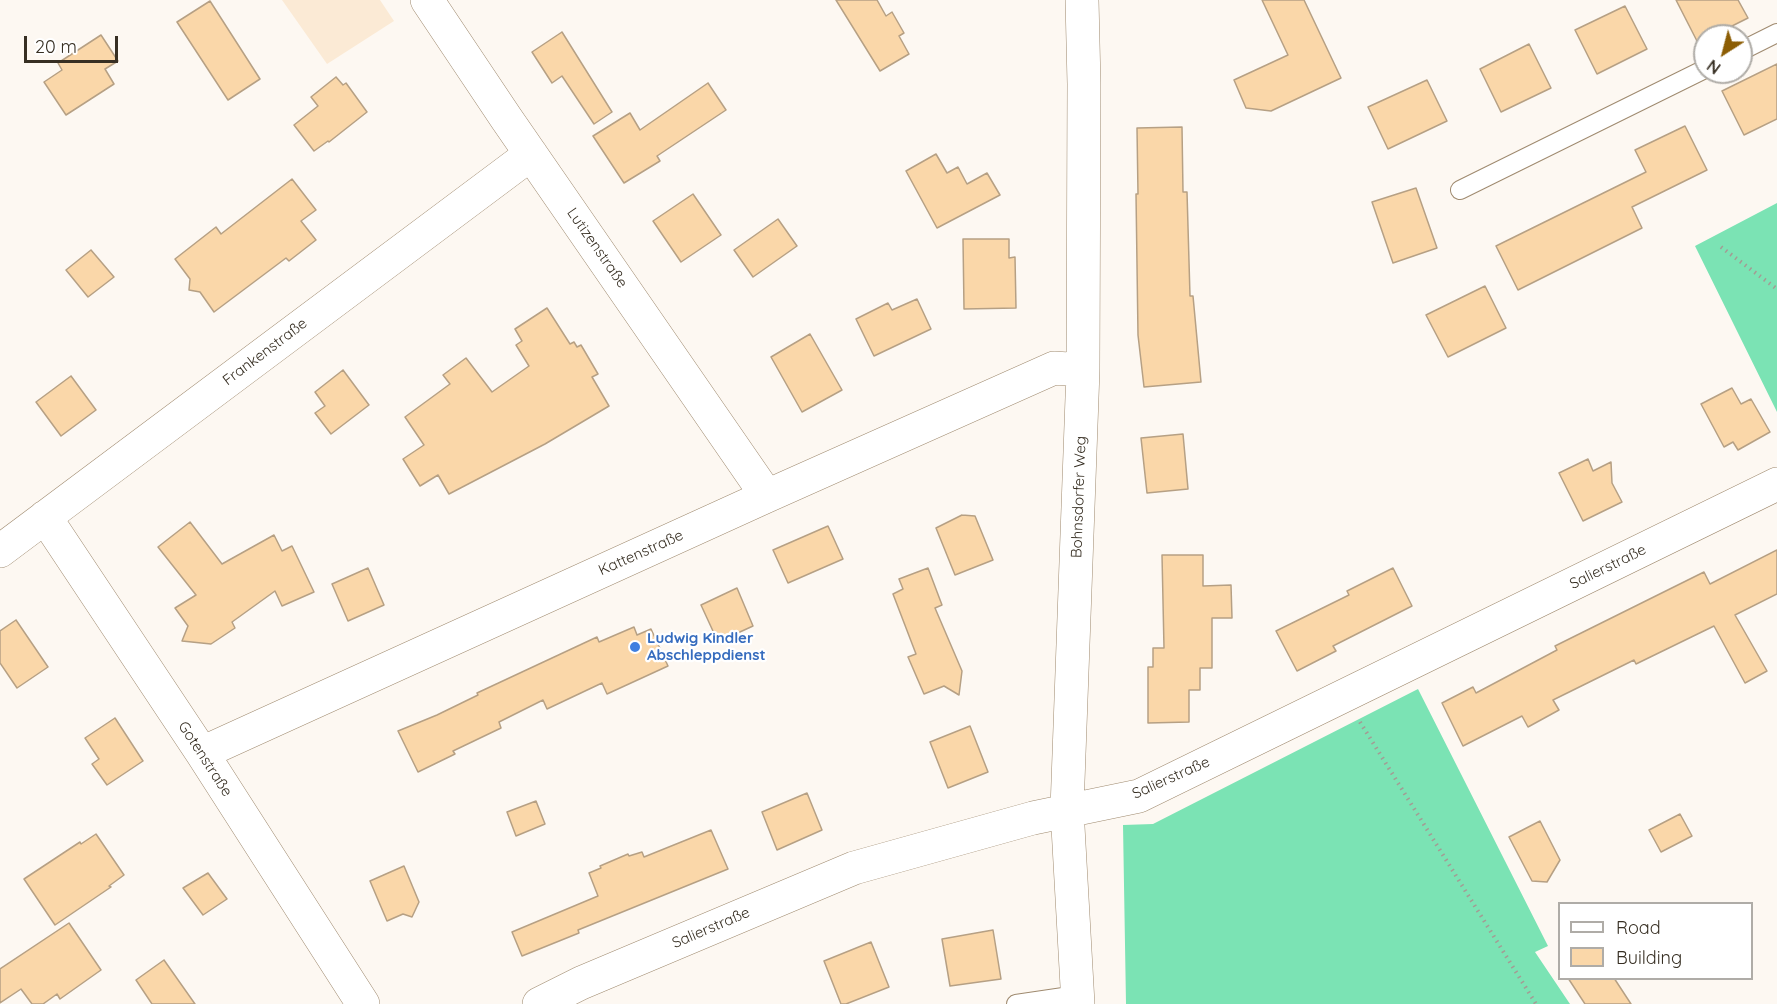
<!DOCTYPE html>
<meta charset="utf-8">
<style>
body{margin:0}
#map{position:relative;width:1777px;height:1004px;overflow:hidden;background:#fdf8f2;font-family:Quicksand,sans-serif}
canvas{display:block}
.legend{position:absolute;left:1558px;top:902px;width:195px;height:78px;box-sizing:border-box;background:#fff;border:2px solid #afaca7;margin:0;padding:8px 10px;list-style:none;font-size:18px;color:#372f23}
.legend li{display:flex;align-items:center;gap:12px;height:30px}
.legend b{width:30px;border:2px solid #afaca7}
.north{position:absolute;left:1693px;top:24px;width:60px;height:60px;box-sizing:border-box;background:#fff;border:2px solid #afaca7;border-radius:50%;rotate:216deg;font-size:16px;font-weight:700;line-height:24px;text-align:center;color:#372f23}
.north::after{content:'';display:block;margin:auto;width:21px;height:27px;background:#8c5d04;clip-path:polygon(50% 0,100% 100%,50% 72%,0 100%)}
.scale{position:absolute;left:24px;top:36px;width:94px;height:27px;box-sizing:border-box;border:3px solid #372f23;border-top:0;padding-left:8px;font-size:18px;line-height:21px;white-space:nowrap;color:#372f23;-webkit-text-stroke:4px #fff;paint-order:stroke}
</style>
<div id="map">
<canvas width="1777" height="1004"></canvas>
<ul class="legend">
<li><b style="height:8px;background:#fff"></b>Road</li>
<li><b style="height:16px;background:#fad7a9"></b>Building</li>
</ul>
<div class="north">N</div>
<div class="scale">20 m</div>
</div>
<script>
const ctx = document.querySelector('canvas').getContext('2d');
ctx.lineJoin = 'round';
function fill(path, color) {
  ctx.fillStyle = color;
  ctx.fill(path, 'evenodd');
}
function toPath(rows) {
  const path = new Path2D();
  for (const r of rows) {
    path.moveTo(r[0], r[1]);
    for (let i = 2; i < r.length; i += 2) path.lineTo(r[i], r[i + 1]);
  }
  return path;
}
function strokePath(path, color, width, dash) {
  ctx.strokeStyle = color;
  ctx.lineWidth = width;
  ctx.lineCap = dash ? 'butt' : 'round';
  ctx.setLineDash(dash || []);
  ctx.stroke(path);
}
function label(font, color, halo, rows, align = 'center') {
  ctx.font = font + ' Quicksand,sans-serif';
  ctx.lineWidth = 4.5;
  ctx.setLineDash([]);
  ctx.textBaseline = 'middle';
  ctx.strokeStyle = halo;
  ctx.fillStyle = color;
  for (const [text, x, y, turn = 0] of rows) {
    ctx.save();
    ctx.translate(x, y);
    ctx.rotate((+turn || 0) * Math.PI / 180);
    ctx.textAlign = isNaN(turn) ? turn : align;
    if (halo) ctx.strokeText(text, 0, 0);
    ctx.fillText(text, 0, 0);
    ctx.restore();
  }
}
fill(toPath([
 [282,0,380,0,394,21,327,64]
]), '#fbead5');
fill(toPath([
 [1777,203,1777,412,1695,246],
 [1418,689,1548,946,1535,952,1570,1004,1126,1004,1123,825,1153,824]
]), '#7be3b4');
const building = toPath([
 [836,0,877,0,886,16,892,12,904,33,899,36,909,54,880,71,836,0],
 [1262,0,1304,0,1341,78,1271,111,1246,108,1234,80,1288,55,1262,0],
 [1676,0,1738,0,1748,18,1712,36,1705,36,1705,39,1698,43,1676,0],
 [210,1,260,79,228,100,177,22,210,1],
 [1625,6,1647,49,1597,74,1575,30,1625,6],
 [562,32,612,112,594,124,562,76,552,83,532,52,562,32],
 [101,35,118,61,105,69,114,84,66,115,44,82,62,70,58,63,101,35],
 [1529,44,1551,88,1501,112,1480,69,1529,44],
 [1777,64,1777,119,1744,135,1722,91,1777,64],
 [336,77,343,85,346,83,367,112,329,142,328,141,314,151,294,125,318,106,311,97,336,77],
 [1427,80,1447,121,1388,149,1368,107,1427,80],
 [708,83,726,110,657,156,660,161,624,183,593,136,630,113,640,130,708,83],
 [1685,126,1707,170,1632,207,1642,228,1518,290,1496,246,1646,172,1635,150,1685,126],
 [1182,127,1183,192,1187,192,1190,296,1193,296,1201,382,1144,387,1138,335,1136,194,1138,194,1137,128,1182,127],
 [936,154,947,173,958,167,967,184,987,173,1000,195,937,228,906,171,936,154],
 [292,179,316,210,301,221,316,240,289,261,286,258,214,312,200,292,189,290,190,279,175,259,216,227,221,234,292,179],
 [1416,188,1437,248,1393,263,1372,202,1416,188],
 [693,194,721,235,681,262,653,221,693,194],
 [778,219,797,246,753,277,734,250,778,219],
 [963,239,1009,239,1009,258,1015,257,1016,308,964,309,963,239],
 [91,250,114,277,88,297,66,270,91,250],
 [1485,286,1506,328,1448,357,1426,315,1485,286],
 [917,299,931,329,874,356,856,319,888,303,892,310,917,299],
 [547,308,570,344,574,342,577,347,581,345,598,374,592,377,609,406,545,444,449,494,438,475,420,486,403,459,424,445,405,417,450,384,443,375,466,358,492,392,529,366,516,345,522,341,515,329,547,308],
 [810,334,842,390,802,412,771,357,810,334],
 [343,370,369,405,331,434,315,413,325,406,315,392,343,370],
 [71,376,96,410,61,436,36,402,71,376],
 [1732,388,1741,404,1751,399,1770,432,1738,450,1733,442,1724,447,1701,404,1732,388],
 [1183,434,1188,489,1147,493,1141,438,1183,434],
 [1588,459,1593,471,1611,462,1612,483,1622,502,1583,521,1559,473,1588,459],
 [962,515,975,516,993,560,955,575,936,528,962,515],
 [190,522,222,564,274,535,282,551,292,546,314,592,282,606,275,591,232,622,235,628,211,644,182,641,188,626,175,608,196,595,158,547,190,522],
 [828,526,843,559,788,583,773,550,828,526],
 [1777,550,1777,594,1735,615,1767,671,1745,683,1714,626,1636,664,1634,660,1553,700,1559,710,1528,727,1522,716,1463,746,1442,703,1473,687,1476,693,1557,650,1555,646,1704,572,1710,584,1777,550],
 [1162,555,1203,555,1203,586,1231,585,1232,618,1212,618,1212,668,1200,668,1200,690,1189,690,1189,722,1148,723,1148,667,1153,667,1153,648,1164,648,1162,555],
 [368,568,384,605,348,621,332,584,368,568],
 [928,568,942,605,935,608,962,671,959,695,944,686,924,694,908,657,916,654,893,594,903,589,899,579,928,568],
 [1393,568,1412,606,1333,646,1336,651,1297,671,1276,631,1349,595,1347,591,1393,568],
 [737,588,753,626,718,642,701,605,737,588],
 [16,620,48,667,17,688,0,663,0,631,16,620],
 [634,627,637,635,651,629,668,666,607,694,602,683,547,709,543,700,499,722,501,728,453,751,455,754,418,772,398,731,437,715,478,695,477,693,597,637,599,642,634,627],
 [115,718,143,761,107,785,92,764,99,759,85,738,115,718],
 [970,726,988,772,948,788,930,742,970,726],
 [807,793,822,830,777,850,762,812,807,793],
 [536,801,545,824,516,836,507,812,536,801],
 [1680,814,1692,836,1661,852,1649,830,1680,814],
 [1540,821,1560,860,1547,882,1532,881,1509,837,1540,821],
 [711,830,728,869,578,930,579,933,522,956,512,932,598,896,589,873,601,868,600,866,628,854,629,856,642,852,644,857,711,830],
 [96,834,124,875,109,886,111,887,55,925,24,879,80,842,81,844,96,834],
 [404,866,419,902,412,917,403,914,387,921,370,881,404,866],
 [208,873,227,899,203,915,183,888,208,873],
 [69,923,101,970,60,999,57,994,43,1004,32,1004,21,989,0,1003,0,969,69,923],
 [993,930,1001,979,950,986,942,939,993,930],
 [871,942,889,987,846,1004,841,1004,824,961,871,942],
 [164,960,195,1004,152,1004,136,980,164,960],
 [1568,978,1614,978,1631,1004,1585,1004,1568,978]
]);
fill(building, '#fad7a9');
strokePath(building, '#b6a084', 1.5);
const lane = toPath([
 [1741,51,1777,33],
 [1460,190,1705,69],
 [1016,1004,1077,995]
]);
const street = toPath([
 [427,0,506,118,767,496],
 [45,517,202,753,363,1004],
 [0,551,531,154],
 [202,753,767,496,1054,368,1083,370],
 [539,1004,581,983,854,868,1033,818,1139,796,1777,484],
 [1078,1004,1067,809,1083,370,1084,84,1082,0]
]);
strokePath(lane, '#9f8a6f', 20);
strokePath(street, '#9f8a6f', 34);
strokePath(toPath([
 [1721,247,1777,289],
 [1360,722,1536,1004]
]), '#a39c94', 4, [1.5, 4.5]);
strokePath(lane, '#fff', 18);
strokePath(street, '#fff', 33);
for (const [x, y, r, color] of [
 [635,647,6,"#3f7fe0"]
]) {
  const dot = new Path2D();
  dot.arc(x, y, r, 0, 2 * Math.PI);
  ctx.fillStyle = color;
  ctx.fill(dot);
  strokePath(dot, '#fff', 2);
}
label('15px', '#372f23', '#fff', [
 ["Lutizenstraße",597,248,55],
 ["Frankenstraße",265,352,-37],
 ["Bohnsdorfer Weg",1079,497,-88],
 ["Kattenstraße",641,553,-24],
 ["Salierstraße",1608,567,-26],
 ["Gotenstraße",205,759,57],
 ["Salierstraße",1171,778,-24],
 ["Salierstraße",711,928,-23]
]);
label('bold 15px', '#366cbe', '#fff', [
 ["Ludwig Kindler",647,638],
 ["Abschleppdienst",647,655]
], 'left');
</script>
